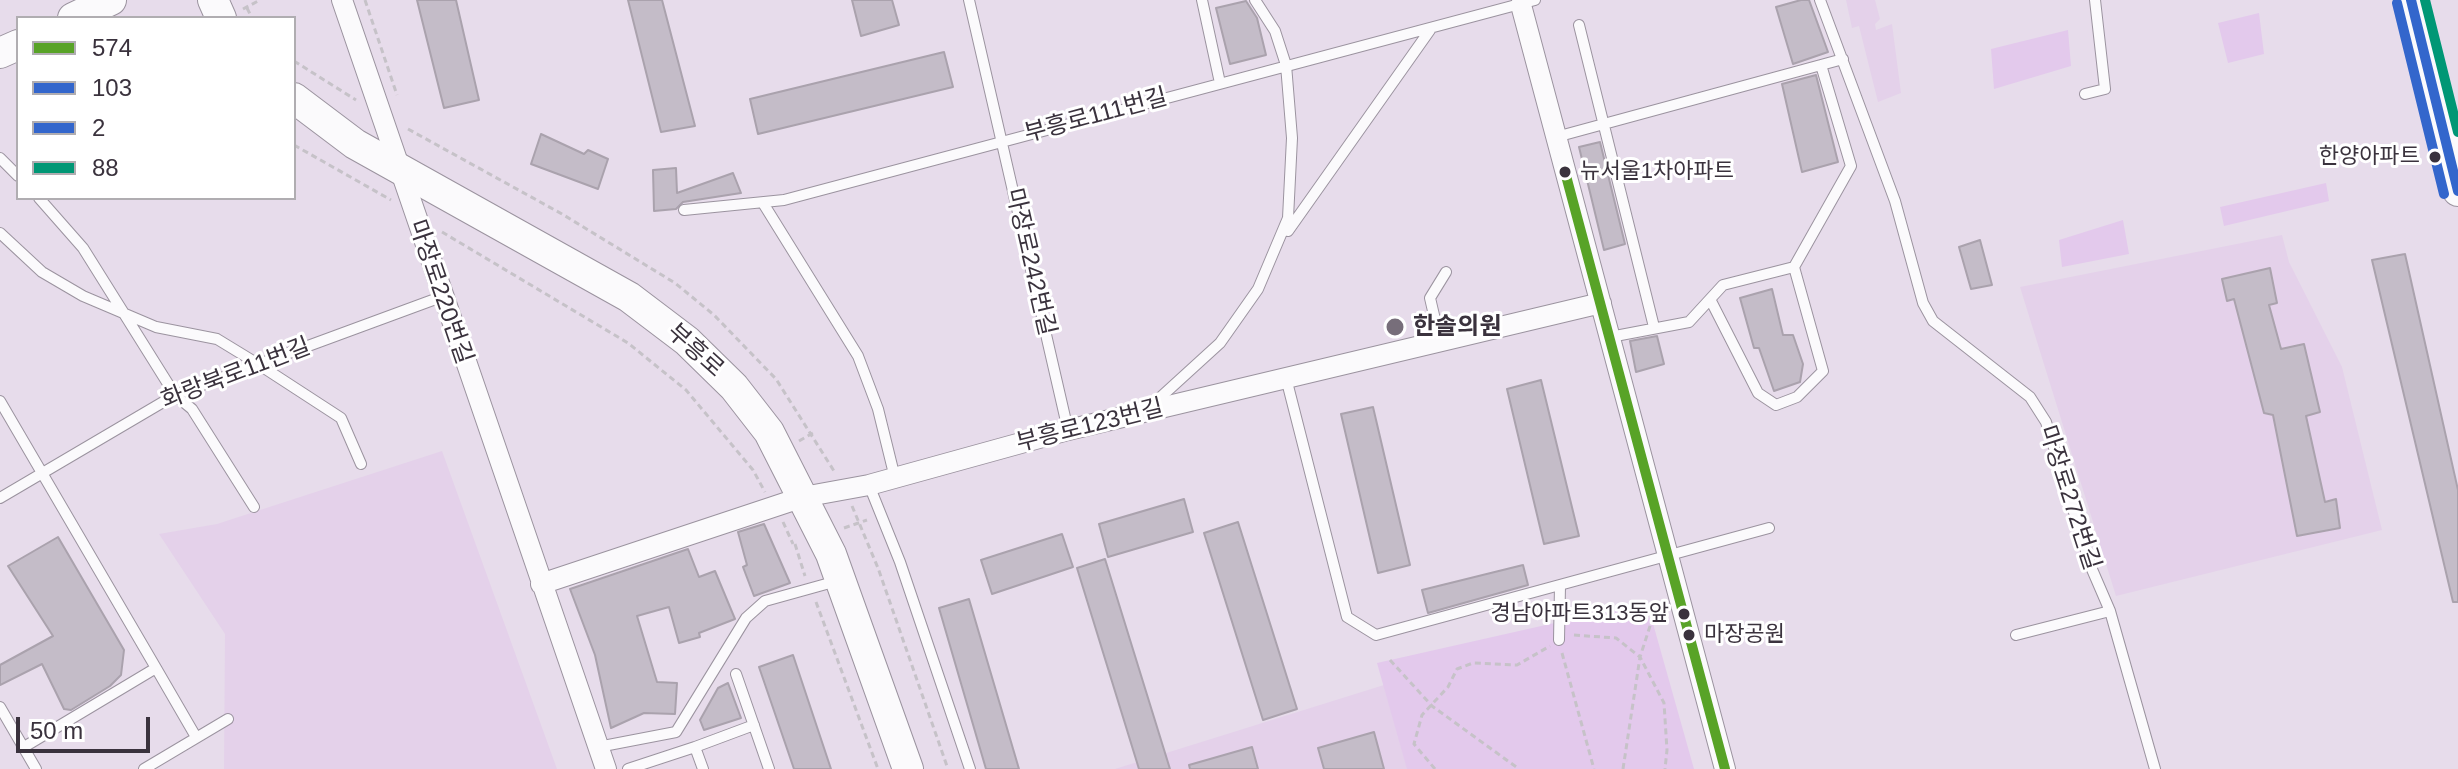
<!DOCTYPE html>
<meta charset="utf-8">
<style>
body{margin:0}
#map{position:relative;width:2458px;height:769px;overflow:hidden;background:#e7dceb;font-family:Arial,sans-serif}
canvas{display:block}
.legend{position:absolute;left:16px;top:16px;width:280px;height:184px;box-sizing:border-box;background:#fff;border:2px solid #b0adb1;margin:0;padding:10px 14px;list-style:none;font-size:24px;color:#3a323d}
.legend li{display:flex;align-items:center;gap:16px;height:40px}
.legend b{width:40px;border:2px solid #b0adb1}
.scale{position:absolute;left:16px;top:717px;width:134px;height:36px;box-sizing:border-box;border:4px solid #3a323d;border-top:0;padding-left:10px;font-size:24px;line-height:28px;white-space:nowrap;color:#3a323d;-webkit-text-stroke:6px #fff;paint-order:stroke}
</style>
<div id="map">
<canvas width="2458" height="769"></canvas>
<ul class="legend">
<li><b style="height:10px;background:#58a327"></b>574</li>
<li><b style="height:10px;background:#36c"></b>103</li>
<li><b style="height:10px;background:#36c"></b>2</li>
<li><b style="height:10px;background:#009775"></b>88</li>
</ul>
<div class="scale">50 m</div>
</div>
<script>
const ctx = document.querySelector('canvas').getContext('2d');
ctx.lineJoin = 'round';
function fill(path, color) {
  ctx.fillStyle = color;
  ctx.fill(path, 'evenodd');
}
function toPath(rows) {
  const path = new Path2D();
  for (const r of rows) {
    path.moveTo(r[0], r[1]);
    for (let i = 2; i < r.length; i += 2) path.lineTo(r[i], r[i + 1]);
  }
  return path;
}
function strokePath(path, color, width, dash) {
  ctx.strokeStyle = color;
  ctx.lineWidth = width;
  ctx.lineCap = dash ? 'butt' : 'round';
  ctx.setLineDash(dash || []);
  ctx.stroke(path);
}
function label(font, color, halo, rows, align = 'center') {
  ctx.font = font + ' Arial,"Noto Sans KR",sans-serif';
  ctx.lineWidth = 6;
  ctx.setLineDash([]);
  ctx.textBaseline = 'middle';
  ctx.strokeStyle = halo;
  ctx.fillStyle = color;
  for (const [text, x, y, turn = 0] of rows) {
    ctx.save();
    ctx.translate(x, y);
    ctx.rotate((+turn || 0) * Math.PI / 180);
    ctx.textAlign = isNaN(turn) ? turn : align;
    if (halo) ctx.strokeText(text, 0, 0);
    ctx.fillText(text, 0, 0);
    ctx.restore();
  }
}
fill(toPath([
 [1846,0,1875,0,1880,19,1875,24,1876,30,1892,24,1901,93,1878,102,1859,26,1852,28],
 [2282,235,2289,262,2342,367,2382,530,2116,596,2020,287],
 [442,451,557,769,224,769,225,634,159,534,217,524],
 [1384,685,1408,769,1115,769]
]), '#e4d1ea');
fill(toPath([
 [2259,13,2264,54,2228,63,2218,23],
 [2068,30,2071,66,1994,89,1991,49],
 [2326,183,2329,201,2224,226,2220,207],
 [2123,220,2129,254,2062,267,2059,240],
 [1630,606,1652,620,1694,769,1407,769,1377,663]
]), '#e3c9ec');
const building = toPath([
 [417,0,456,0,479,100,444,108,417,0],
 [628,0,662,0,695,126,661,132,628,0],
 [852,0,892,0,899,25,861,36,852,0],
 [1801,0,1809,0,1828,52,1793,64,1776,7,1801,0],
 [1246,1,1257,18,1266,55,1230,64,1216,8,1246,1],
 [944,52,953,87,758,134,750,99,944,52],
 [1816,75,1838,162,1802,172,1782,84,1816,75],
 [541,134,584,154,588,150,608,159,598,189,531,164,541,134],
 [1600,142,1625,244,1604,250,1579,147,1600,142],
 [676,168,677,193,733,173,741,193,683,202,676,209,654,211,653,170,676,168],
 [1980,240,1992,285,1971,289,1959,247,1980,240],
 [2405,254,2458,490,2458,602,2453,602,2372,260,2405,254],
 [2270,268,2277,303,2269,305,2281,349,2304,344,2320,412,2306,416,2325,502,2336,499,2340,528,2297,536,2273,415,2264,413,2234,299,2227,301,2222,279,2270,268],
 [1772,289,1783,335,1793,335,1803,364,1800,382,1774,391,1759,348,1754,348,1740,298,1772,289],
 [1657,336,1664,364,1636,372,1630,341,1657,336],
 [1541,380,1579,536,1544,544,1507,389,1541,380],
 [1373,407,1410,565,1378,573,1341,414,1373,407],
 [1184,499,1193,532,1108,557,1099,524,1184,499],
 [1238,522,1297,709,1263,720,1204,533,1238,522],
 [764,524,790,583,754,596,743,567,747,565,738,532,764,524],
 [1062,534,1073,567,992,594,981,560,1062,534],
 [58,537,124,650,121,675,110,686,71,710,64,709,42,664,0,685,0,665,53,636,8,566,58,537],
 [688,549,699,577,715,571,735,619,699,633,700,637,679,643,669,607,637,616,657,682,677,683,675,714,644,713,611,728,595,655,570,589,688,549],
 [1105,559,1170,769,1139,769,1077,568,1105,559],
 [1523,565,1528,585,1428,613,1422,590,1523,565],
 [969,599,1019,769,986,769,939,608,969,599],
 [793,655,831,769,794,769,759,667,793,655],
 [728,683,741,718,704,730,700,720,718,688,728,683],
 [1374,732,1384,769,1324,769,1318,748,1374,732],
 [1252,747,1258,769,1190,769,1189,765,1252,747]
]);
fill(building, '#c4bcc8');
strokePath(building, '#aaa2ad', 2);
const lane = toPath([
 [969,0,1068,430],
 [1202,0,1220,83],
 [1820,0,1895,201,1923,303,1933,321,2030,397,2046,422,2091,567,2110,611,2155,769],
 [1579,25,1654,327],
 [2085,94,2105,89,2095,0],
 [1556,137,1843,59],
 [0,158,18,176],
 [39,198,83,248,175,395,192,409,254,507],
 [763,203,858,356,878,409,895,478],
 [684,210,784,200,1535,0],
 [1288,231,1430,30],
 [0,233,42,272,83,296,156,327,217,339,258,364,341,418,361,464],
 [1710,299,1758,393,1776,405,1797,397,1823,371,1794,267],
 [1610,337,1689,322,1723,285,1794,267,1851,166,1821,65],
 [1440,341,1430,298,1446,272],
 [1286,378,1347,617,1376,635,1769,528],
 [0,401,156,668,24,747],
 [1152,405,1220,343,1258,289,1288,218,1292,138,1286,65,1275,31,1255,0],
 [869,485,900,562,970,769],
 [0,498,175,395,441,297],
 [2016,635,2110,611],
 [1559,640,1560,586],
 [156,668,196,737],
 [736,674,769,769],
 [0,707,36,769],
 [598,747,676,732,746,618,765,601,837,581],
 [695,747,754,725],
 [144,769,228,719],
 [628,769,695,747,703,769]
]);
const street = toPath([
 [342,0,606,769],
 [1521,5,1725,769],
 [541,584,803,497,869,485,1068,430,1601,303]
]);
const secondary = toPath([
 [213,0,221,18],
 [2411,0,2458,191],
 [73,18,111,0],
 [0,53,18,45],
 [294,98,355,144,629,297,687,341,734,387,769,432,831,554,908,769]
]);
strokePath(lane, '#9b939f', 12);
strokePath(street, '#9b939f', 22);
strokePath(secondary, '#9b939f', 32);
strokePath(toPath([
 [365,0,397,95],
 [247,8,252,18],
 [243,9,260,0],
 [294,61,356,100],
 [408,129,562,214,675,283,714,315,776,379,834,471],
 [294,145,391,200],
 [442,232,628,343,686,390,753,470,765,492],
 [799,441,813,433],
 [852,506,878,568,948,769],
 [783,522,793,544],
 [844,528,867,520],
 [795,544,805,576],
 [816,602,878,769],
 [1574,635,1616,638,1640,657,1664,703,1667,750,1665,769],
 [1562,653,1594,769],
 [1390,660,1432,706,1519,769],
 [1435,769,1414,744,1422,715,1448,687,1457,669,1473,663,1517,665,1550,646],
 [1623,769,1640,657,1652,620]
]), '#c6c2c8', 3, [6, 4]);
strokePath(lane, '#fbfafc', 10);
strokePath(street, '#fbfafc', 20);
strokePath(secondary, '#fbfafc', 30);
strokePath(toPath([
 [1565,172,1725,769]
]), '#58a327', 10);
strokePath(toPath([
 [2411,0,2458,191]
]), '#36c', 10);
strokePath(toPath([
 [2397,3,2444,194]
]), '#36c', 10);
strokePath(toPath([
 [2425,0,2458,132]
]), '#009775', 10);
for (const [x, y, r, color] of [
 [2435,157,7,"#3a323d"],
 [1565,172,7,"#3a323d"],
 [1395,327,10,"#776e7a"],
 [1684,614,7,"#3a323d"],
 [1689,635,7,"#3a323d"]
]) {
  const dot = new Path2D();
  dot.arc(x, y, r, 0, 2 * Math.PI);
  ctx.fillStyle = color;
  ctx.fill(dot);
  strokePath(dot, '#fff', 3);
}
label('22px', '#3a323d', '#fff', [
 ["한양아파트",2420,157],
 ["뉴서울1차아파트",1580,172,"left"],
 ["경남아파트313동앞",1669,614],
 ["마장공원",1704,635,"left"]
], 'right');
label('24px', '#3a323d', '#fff', [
 ["부흥로111번길",1096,116,-15],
 ["마장로242번길",1030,262,77],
 ["마장로220번길",440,292,71],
 ["부흥로",695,351,42],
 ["화랑북로11번길",236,374,-21],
 ["부흥로123번길",1090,426,-14],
 ["마장로272번길",2069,498,72]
]);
label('bold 24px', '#3a323d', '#fff', [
 ["한솔의원",1413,327]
], 'left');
</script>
